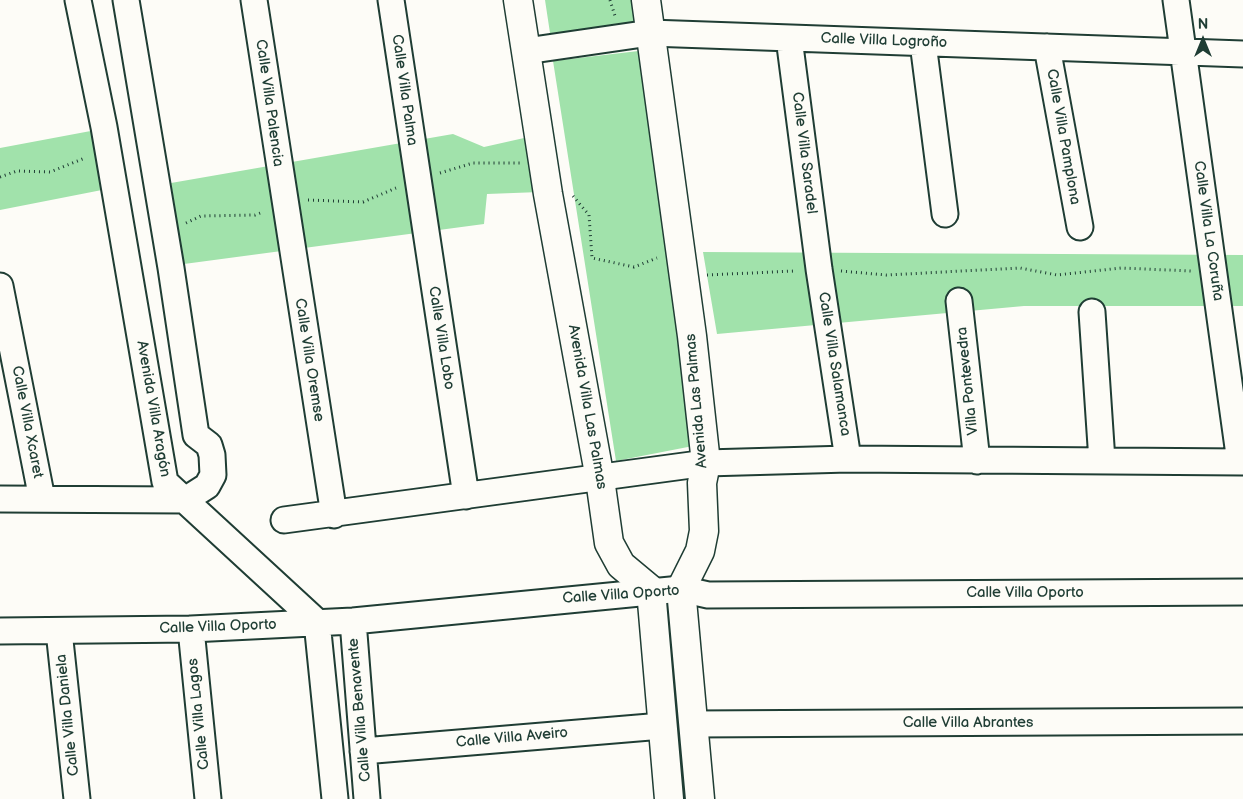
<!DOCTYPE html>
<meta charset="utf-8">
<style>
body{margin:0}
#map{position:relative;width:1243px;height:799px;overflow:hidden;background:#fdfcf7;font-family:"Balsamiq Sans",sans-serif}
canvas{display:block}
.north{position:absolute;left:1178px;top:15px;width:50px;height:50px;-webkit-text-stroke:4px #fdfcf7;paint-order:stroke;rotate:0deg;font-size:14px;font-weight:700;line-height:20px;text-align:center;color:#1f3d34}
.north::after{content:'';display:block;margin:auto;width:18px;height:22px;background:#1f3d34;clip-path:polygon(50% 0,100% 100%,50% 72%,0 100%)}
</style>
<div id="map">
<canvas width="1243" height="799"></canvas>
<div class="north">N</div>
</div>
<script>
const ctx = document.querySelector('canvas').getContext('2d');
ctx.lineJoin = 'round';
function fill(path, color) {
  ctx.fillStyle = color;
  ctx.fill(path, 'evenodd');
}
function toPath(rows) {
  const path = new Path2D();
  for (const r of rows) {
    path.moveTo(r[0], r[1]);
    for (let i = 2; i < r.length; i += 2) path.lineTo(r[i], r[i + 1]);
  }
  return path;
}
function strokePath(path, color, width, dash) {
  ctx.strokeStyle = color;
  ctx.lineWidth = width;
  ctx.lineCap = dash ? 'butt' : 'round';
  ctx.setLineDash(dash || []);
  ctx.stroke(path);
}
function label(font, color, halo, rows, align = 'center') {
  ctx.font = font + ' "Balsamiq Sans",sans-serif';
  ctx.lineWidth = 4.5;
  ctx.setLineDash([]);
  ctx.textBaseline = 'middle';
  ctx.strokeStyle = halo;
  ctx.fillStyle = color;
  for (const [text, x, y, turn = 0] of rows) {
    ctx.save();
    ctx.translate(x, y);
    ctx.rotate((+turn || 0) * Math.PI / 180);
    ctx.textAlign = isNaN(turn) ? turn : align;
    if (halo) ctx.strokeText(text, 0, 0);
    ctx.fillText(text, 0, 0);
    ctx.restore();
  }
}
fill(toPath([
 [545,0,633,0,636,23,609,30,550,33],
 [647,50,693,446,616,461,553,61],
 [96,130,107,189,0,210,0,148],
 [453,134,484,147,533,136,540,192,487,194,484,224,184,264,171,183],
 [703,252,1243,255,1243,306,1024,306,717,334]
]), '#a1e2ab');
const street = toPath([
 [78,0,104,127,165,482,317,622,335,799],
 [126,0,171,268,196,435,209,445,212,455,213,475,207,486,185,500],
 [254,0,334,515],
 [391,0,466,496],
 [1176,0,1240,462],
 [789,38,819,269,848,459],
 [923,43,945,214],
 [1047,47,1080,227],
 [526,51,650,33,1243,54],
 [0,286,42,499],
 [959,301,977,461],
 [1092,312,1102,461],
 [0,499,185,500],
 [284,520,706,463,848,459,1243,462],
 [353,621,367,799],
 [191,629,208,799],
 [0,631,191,629,353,621,681,589,708,595,1243,592],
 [59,631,77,799],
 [693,724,1243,721],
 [363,751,662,726]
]);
const secondary = toPath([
 [518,0,548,194,600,479,609,543,621,565,651,590,669,799],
 [646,0,692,336,706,463,702,483,704,531,700,551,681,589,700,799]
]);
strokePath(street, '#1f3d34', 29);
strokePath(secondary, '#1f3d34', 31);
strokePath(toPath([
 [610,0,615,16],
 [440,173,473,163,520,163],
 [0,177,17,171,50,172,85,158],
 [573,196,589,215,592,258,634,267,657,258],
 [308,200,363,202,396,188],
 [186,223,201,216,255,215,263,212],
 [841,271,886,275,1020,268,1057,275,1121,268,1191,271],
 [707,275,795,271]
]), '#1f3d34', 3, [1, 4]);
strokePath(street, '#fdfcf7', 25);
strokePath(secondary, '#fdfcf7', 28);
label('15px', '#1f3d34', '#fdfcf7', [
 ["Calle Villa Logroño",884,41,2],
 ["Calle Villa Palma",404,90,82],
 ["Calle Villa Palencia",269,103,82],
 ["Calle Villa Pamplona",1063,137,80],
 ["Calle Villa Saradel",804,153,83],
 ["Calle Villa La Coruña",1208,231,82],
 ["Calle Villa Lobo",441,338,81],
 ["Calle Villa Oremse",309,360,81],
 ["Calle Villa Salamanca",834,364,81],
 ["Villa Pontevedra",968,381,-96],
 ["Avenida Las Palmas",697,401,-95],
 ["Avenida Villa Las Palmas",587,407,80],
 ["Avenida Villa Aragón",153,409,80],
 ["Calle Villa Xcaret",27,422,79],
 ["Calle Villa Oporto",1025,593],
 ["Calle Villa Oporto",621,595,-4],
 ["Calle Villa Oporto",218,627,-2],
 ["Calle Villa Benavente",360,710,-95],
 ["Calle Villa Lagos",199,714,-96],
 ["Calle Villa Daniela",68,715,-96],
 ["Calle Villa Abrantes",968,723],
 ["Calle Villa Aveiro",512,738,-5]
]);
</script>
